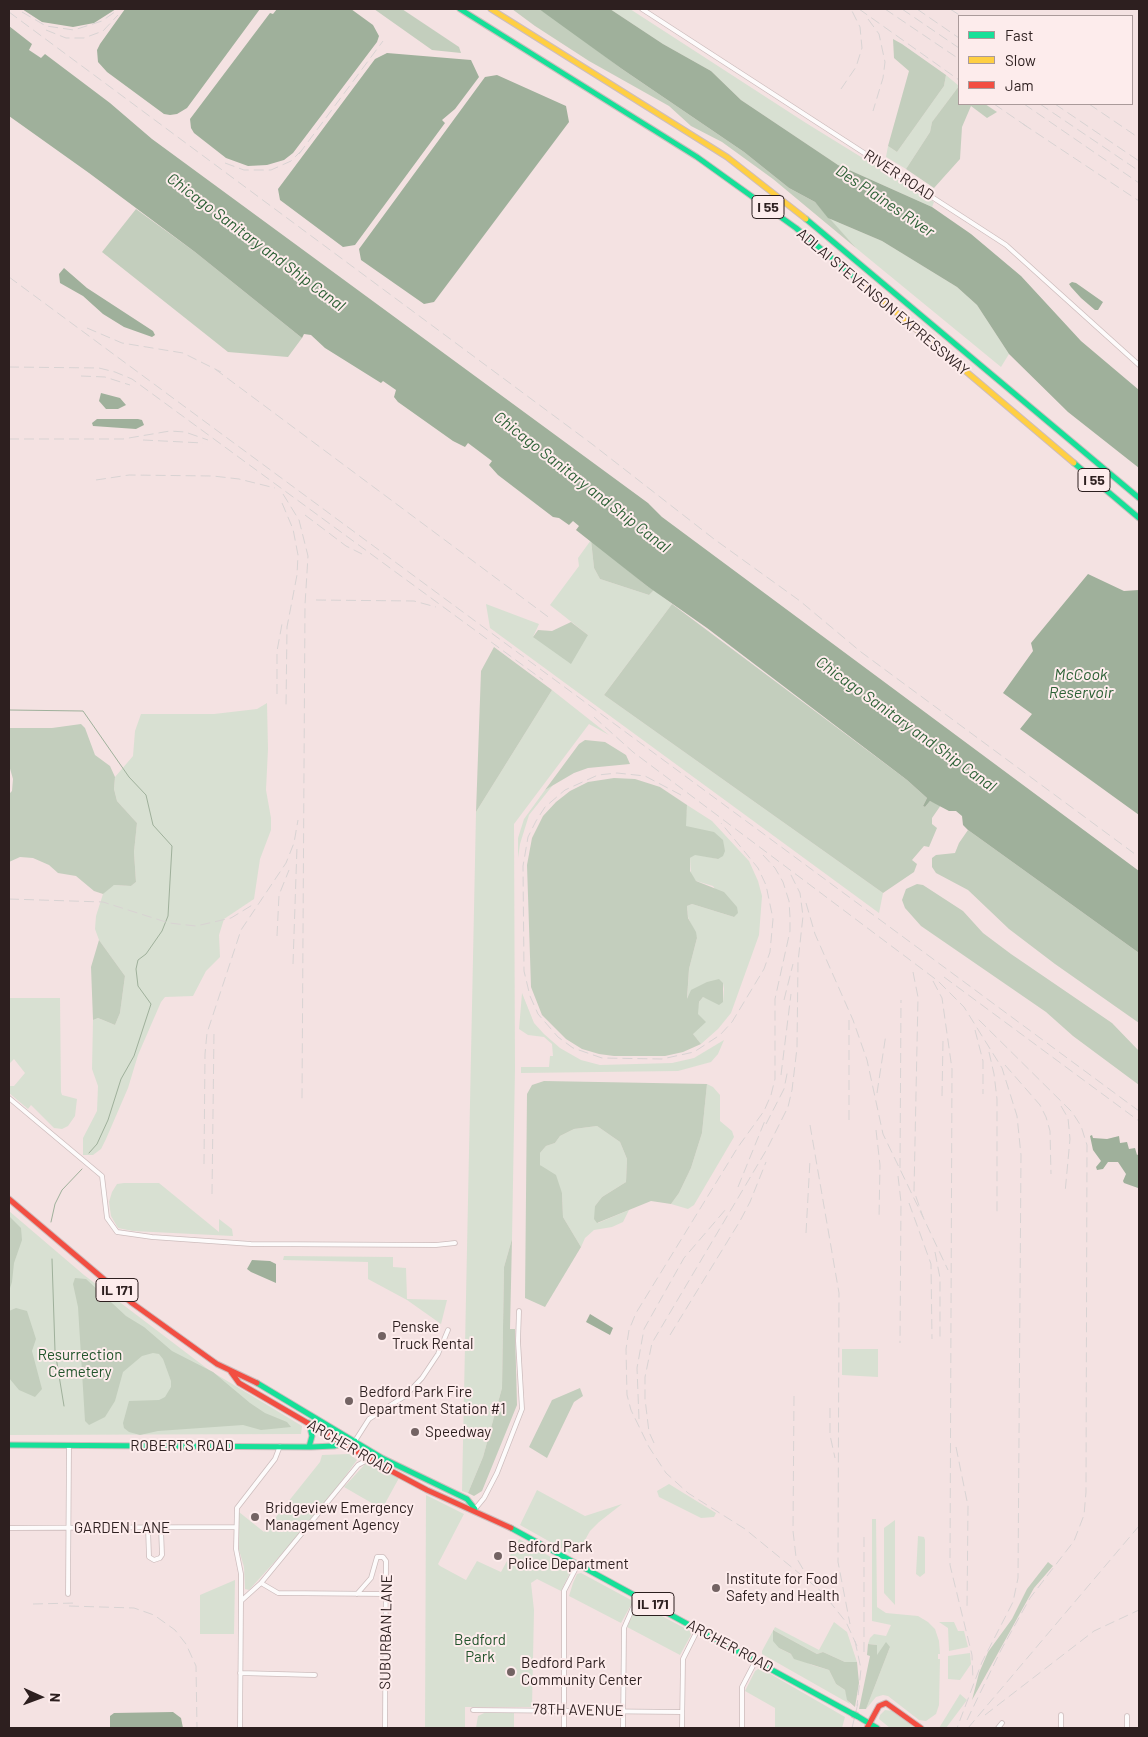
<!DOCTYPE html>
<style>
body{margin:0}
#map{position:relative;width:1148px;height:1737px;overflow:hidden;background:#f4e2e2;font-family:Barlow,sans-serif}
canvas{display:block}
.frame{position:absolute;inset:0;border:10px solid #2d1f1f;pointer-events:none}
.legend{position:absolute;left:958px;top:15px;width:175px;height:90px;box-sizing:border-box;background:#fdecec;border:1px solid #aa9a9a;margin:0;padding:6px 9px;list-style:none;font-size:15px;color:#2d1f1f}
.legend li{display:flex;align-items:center;gap:10px;height:25px}
.legend b{width:25px;border:1px solid #aa9a9a}
.north{position:absolute;left:15px;top:1672px;width:50px;height:50px;-webkit-text-stroke:4px #fdecec;paint-order:stroke;rotate:92deg;font-size:14px;font-weight:700;line-height:20px;text-align:center;color:#2d1f1f}
.north::after{content:'';display:block;margin:auto;width:18px;height:22px;background:#2d1f1f;clip-path:polygon(50% 0,100% 100%,50% 72%,0 100%)}
</style>
<div id="map">
<canvas width="1148" height="1737"></canvas>
<div class="frame"></div>
<ul class="legend">
<li><b style="height:6px;background:#16e098"></b>Fast</li>
<li><b style="height:6px;background:#ffcf43"></b>Slow</li>
<li><b style="height:6px;background:#f24e42"></b>Jam</li>
</ul>
<div class="north">N</div>
</div>
<script>
const ctx = document.querySelector('canvas').getContext('2d');
ctx.lineJoin = 'round';
function fill(path, color) {
  ctx.fillStyle = color;
  ctx.fill(path, 'evenodd');
}
function toPath(rows) {
  const path = new Path2D();
  for (const r of rows) {
    path.moveTo(r[0], r[1]);
    for (let i = 2; i < r.length; i += 2) path.lineTo(r[i], r[i + 1]);
  }
  return path;
}
function strokePath(path, color, width, dash) {
  ctx.strokeStyle = color;
  ctx.lineWidth = width;
  ctx.lineCap = dash ? 'butt' : 'round';
  ctx.setLineDash(dash || []);
  ctx.stroke(path);
}
function label(font, color, halo, rows, align = 'center') {
  ctx.font = font + ' Barlow,sans-serif';
  ctx.lineWidth = 4;
  ctx.setLineDash([]);
  ctx.textBaseline = 'middle';
  ctx.strokeStyle = halo;
  ctx.fillStyle = color;
  for (const [text, x, y, turn = 0] of rows) {
    ctx.save();
    ctx.translate(x, y);
    ctx.rotate((+turn || 0) * Math.PI / 180);
    ctx.textAlign = isNaN(turn) ? turn : align;
    if (halo) ctx.strokeText(text, 0, 0);
    ctx.fillText(text, 0, 0);
    ctx.restore();
  }
}
fill(toPath([
 [610,9,630,9,806,123,934,202,932,207,838,165,741,100,711,71,663,44],
 [946,75,959,86,932,122,930,132,906,169,886,157,888,146,897,152,944,86],
 [828,218,882,241,957,287,977,305,1009,354,1001,367,856,248],
 [591,540,594,568,600,579,649,595,654,590,672,604,604,695,883,893,879,913,490,628,486,604,539,624,533,637,588,635,550,605,579,566,578,558],
 [552,690,609,735,589,724,514,824,515,1069,512,1239,504,1267,502,1388,483,1457,468,1493,462,1491,476,812],
 [267,703,268,749,266,790,271,818,271,830,260,859,254,899,224,919,219,935,220,957,206,971,193,996,165,997,161,1002,138,1055,128,1088,106,1139,101,1149,93,1155,83,1155,83,1138,97,1111,98,1086,92,1069,93,1020,98,1018,115,1025,120,1013,125,976,99,940,95,929,96,916,103,894,108,888,114,885,131,886,136,882,134,852,137,823,117,801,114,789,115,777,133,756,135,731,141,714,214,714,257,709],
 [553,785,529,815,520,844,518,858,518,838,524,819,545,790],
 [687,805,712,821,749,861,758,881,762,896,759,935,731,1013,718,1029,701,1044,693,1034,699,1002,703,997,723,1002,724,989,723,983,687,1002,689,969,697,938,688,917,687,906,692,904,734,917,713,886,696,881,691,877,690,858,695,854,718,859,685,826],
 [522,993,534,1023,544,1034,560,1048,581,1060,600,1065,672,1063,694,1058,724,1040,718,1054,711,1062,678,1071,521,1073,521,1067,549,1067,550,1056,553,1056,552,1044,544,1037,528,1035,519,1029],
 [9,998,60,998,61,1092,62,1095,77,1099,75,1116,68,1126,62,1129,54,1128,31,1105,28,1109,9,1093,9,1086,14,1086,25,1073,14,1059,9,1064],
 [707,1084,713,1087,720,1095,720,1121,732,1131,734,1137,694,1205,688,1209,671,1204,679,1193,691,1168,702,1133],
 [597,1126,620,1142,627,1159,626,1182,602,1197,595,1206,598,1223,629,1210,623,1222,612,1227,594,1230,585,1238,581,1247,563,1217,562,1193,540,1165,539,1154,546,1146,555,1143,560,1136,574,1129],
 [124,1183,159,1183,219,1232,219,1219,232,1229,233,1236,133,1231,118,1228,111,1216,109,1202,112,1192,117,1184],
 [9,1211,84,1275,209,1370,302,1426,301,1434,9,1435],
 [284,1256,393,1257,393,1267,406,1268,407,1299,447,1300,441,1324,407,1300,368,1279,368,1262,283,1260],
 [842,1349,878,1349,878,1377,842,1375],
 [349,1454,357,1460,338,1486,289,1546,249,1590,245,1589,244,1567,239,1550,239,1512,264,1532,320,1462,322,1455],
 [367,1462,399,1478,382,1509,344,1487],
 [669,1484,716,1513,714,1517,701,1518,659,1497,657,1491],
 [537,1490,585,1516,622,1504,599,1522,590,1531,580,1549,570,1553,520,1525],
 [426,1495,464,1514,438,1564,440,1566,466,1580,477,1561,501,1572,519,1539,572,1569,561,1591,537,1579,531,1583,534,1610,532,1707,465,1707,465,1728,425,1728],
 [872,1519,876,1519,877,1607,886,1613,918,1616,928,1622,935,1629,939,1641,940,1654,938,1654,938,1659,940,1659,939,1705,936,1714,926,1721,919,1720,888,1696,883,1695,876,1697,866,1709,890,1647,877,1656,877,1645,868,1644,870,1638,874,1634,886,1636,891,1625,872,1621],
 [895,1520,895,1605,884,1593,884,1528],
 [918,1536,924,1537,925,1540,925,1573,920,1577,916,1574],
 [581,1573,631,1600,632,1603,621,1623,569,1596,573,1583,577,1574],
 [235,1580,234,1634,200,1634,200,1595],
 [641,1605,690,1631,691,1635,680,1655,627,1627,637,1606],
 [834,1622,847,1632,857,1662,845,1662,823,1652,817,1654,773,1630,779,1648,812,1665,829,1670,836,1684,845,1690,850,1704,762,1654,762,1651,775,1627,819,1650],
 [939,1622,954,1622,958,1631,964,1631,968,1647,949,1651,948,1628],
 [970,1653,971,1664,960,1680,948,1679,948,1656],
 [760,1668,845,1717,842,1728,775,1728,775,1708,745,1691,755,1671],
 [960,1694,967,1700,946,1728,939,1728],
 [885,1710,893,1711,916,1728,890,1728,879,1719,880,1715],
 [486,1712,514,1712,514,1728,476,1728,478,1716]
]), '#d8e0d2');
fill(toPath([
 [374,9,402,9,459,47,461,53,432,50],
 [512,9,539,9,554,18,622,69,744,152,789,188,815,202,856,248,773,179,722,142,691,126,669,106,589,61,535,26],
 [893,39,902,44,946,75,944,86,897,152,888,146,909,71,894,58],
 [959,86,959,104,985,104,997,112,987,118,971,106,962,127,960,159,934,188,906,169,930,132,932,122],
 [136,209,195,252,302,338,288,357,228,352,102,252],
 [591,540,647,586,654,590,649,595,600,579,594,568],
 [672,604,907,780,927,798,923,806,925,807,930,801,941,805,932,818,932,824,937,828,929,847,924,846,912,860,917,864,914,872,883,893,604,695],
 [571,622,588,635,571,664,533,637,538,630,552,631],
 [494,647,552,690,476,812,481,671],
 [81,724,85,728,95,755,110,766,115,777,114,789,117,801,137,823,134,852,136,882,131,886,114,885,103,894,94,891,76,876,58,873,49,865,33,858,20,857,9,862,9,794,12,791,13,779,9,765,9,728,52,728],
 [585,740,605,742,626,755,630,764,588,768,574,773,545,790,579,744],
 [614,778,635,779,660,787,687,805,686,826,714,832,723,840,725,851,723,856,718,859,695,855,690,858,690,871,696,881,724,892,737,907,738,913,734,917,692,904,687,906,688,918,696,932,697,938,689,969,687,999,691,990,707,982,719,979,723,983,723,1002,719,1005,703,997,699,1002,698,1014,706,1022,693,1034,701,1044,683,1052,665,1056,614,1056,599,1054,582,1049,566,1039,542,1015,531,987,527,865,532,838,543,816,556,802,570,791,588,782],
 [968,830,1139,953,1139,1023,1055,964,1009,929,968,890,936,873,932,867,932,858,936,855,955,853,959,843],
 [917,884,923,885,963,911,983,933,1011,954,1112,1023,1139,1051,1139,1085,1073,1036,1046,1012,921,926,905,908,902,900,906,889],
 [99,940,125,976,120,1013,115,1025,98,1018,93,1020,91,967],
 [544,1081,707,1084,702,1133,691,1168,679,1193,671,1204,651,1201,597,1223,594,1219,595,1206,602,1197,626,1182,627,1159,620,1142,597,1126,574,1129,560,1136,555,1143,546,1146,540,1153,540,1165,556,1175,562,1193,563,1217,581,1247,545,1307,525,1298,527,1094,532,1085],
 [9,1216,21,1228,22,1240,14,1263,12,1282,9,1291],
 [512,1239,510,1329,515,1329,517,1405,482,1491,474,1496,468,1493,483,1457,502,1388,504,1267],
 [75,1278,86,1279,126,1316,144,1327,172,1351,213,1372,250,1403,265,1413,287,1422,291,1427,261,1430,243,1425,158,1431,140,1435,129,1432,124,1428,123,1423,129,1401,159,1400,165,1397,171,1387,171,1381,163,1359,159,1354,153,1353,142,1356,123,1372,115,1401,105,1417,89,1425,85,1421,78,1307,73,1284],
 [16,1308,27,1311,36,1339,32,1351,42,1389,35,1397,19,1390,9,1378,9,1311],
 [580,1388,583,1396,574,1402,547,1458,529,1447,552,1400],
 [1048,1562,1053,1566,1034,1588,972,1700,979,1673,988,1652,1012,1619,1027,1589],
 [773,1630,817,1654,823,1652,845,1662,857,1662,859,1683,855,1707,847,1700,845,1690,836,1684,829,1670,794,1659,791,1654,779,1648,773,1641],
 [886,1642,890,1647,866,1709,859,1709,870,1656,867,1655,868,1644,877,1645,877,1655]
]), '#c3cebd');
fill(toPath([
 [22,9,116,9,94,23,73,27,42,22],
 [125,9,260,9,187,108,177,114,170,115,164,114,107,72,98,62,97,50,100,44],
 [277,9,351,9,373,25,379,36,377,42,293,153,284,160,267,165,248,166,226,158,194,133,191,128,190,119,270,13,273,14],
 [539,9,610,9,663,44,711,71,741,100,838,165,932,207,971,234,1021,276,1081,341,1139,390,1139,468,1068,412,1009,354,977,305,957,287,882,241,828,218,815,202,789,188,744,152,622,69],
 [9,26,32,44,29,50,41,58,45,54,110,103,152,139,648,503,662,517,1139,871,1139,953,968,830,963,825,962,816,956,811,949,811,930,801,925,807,923,806,927,798,907,780,707,628,647,586,576,530,579,526,573,521,569,525,559,518,553,517,498,475,489,465,492,461,468,443,465,447,453,441,398,402,394,397,396,390,383,381,381,383,325,348,311,335,304,334,302,338,195,252,89,173,9,116],
 [387,53,471,60,479,77,455,109,442,120,445,123,355,245,343,247,280,200,278,189,375,59],
 [497,75,566,106,569,122,434,302,424,304,361,260,359,249,485,77],
 [64,268,87,288,153,331,155,335,152,337,124,327,103,314,83,296,60,283,59,274],
 [1072,282,1076,283,1103,302,1098,310,1095,310,1081,298,1071,287,1069,284],
 [101,393,120,398,126,405,118,409,106,409,99,401],
 [97,419,138,419,142,420,144,425,136,429,93,426,92,423],
 [1088,574,1124,591,1139,590,1139,815,1020,729,1032,714,1003,693,1033,651,1031,643],
 [1092,1135,1093,1138,1107,1139,1119,1136,1120,1143,1127,1142,1129,1149,1135,1148,1137,1155,1139,1154,1138,1188,1124,1183,1123,1181,1126,1174,1118,1162,1108,1162,1103,1169,1097,1170,1096,1167,1101,1161,1093,1150,1090,1136],
 [252,1260,270,1261,276,1264,276,1283,251,1272,247,1269],
 [590,1314,613,1328,610,1335,586,1322],
 [173,1712,181,1718,183,1728,110,1728,110,1716,114,1713]
]), '#9fb09b');
strokePath(toPath([
 [9,710,83,711,129,777,146,795,153,825,172,846,168,916,162,931,146,954,138,960,136,969,138,986,151,1004,134,1056,121,1079,108,1120,97,1144,89,1153],
 [51,1222,55,1204,62,1190,82,1169],
 [52,1259,55,1351,64,1406]
]), '#9fb09b', 1);
const street = toPath([
 [642,9,1006,245,1139,365],
 [9,1098,102,1176,107,1218,117,1232,152,1237,251,1244,436,1245,455,1243],
 [355,1441,369,1419,405,1396,422,1378,438,1354,448,1330],
 [475,1509,484,1498,497,1473,522,1409,518,1341,519,1311],
 [9,1528,236,1527],
 [148,1528,149,1557,154,1560,160,1558,162,1555,161,1528],
 [261,1583,278,1593,386,1594],
 [68,1594,69,1445],
 [357,1594,371,1578,377,1557,383,1557,386,1561,385,1728],
 [241,1601,241,1574,236,1549,237,1508,275,1459,280,1446],
 [240,1673,315,1675],
 [473,1710,682,1712],
 [240,1728,241,1601,261,1583,358,1465,369,1459],
 [564,1728,564,1591,578,1564],
 [623,1728,624,1628,638,1596],
 [682,1728,683,1659,698,1629],
 [742,1728,742,1687,756,1660],
 [998,1728,1002,1723],
 [1061,1728,1061,1715],
 [1127,1728,1127,1716]
]);
const fast = toPath([
 [460,9,697,157,796,228,864,285],
 [806,219,1139,498],
 [1074,463,1139,518],
 [257,1383,382,1458,467,1499,475,1509],
 [309,1423,312,1436,309,1447],
 [9,1445,311,1447,334,1446,355,1441],
 [511,1528,853,1714],
 [857,1716,877,1728]
]);
const slow = toPath([
 [491,9,727,157,806,219],
 [864,285,1074,463]
]);
const jam = toPath([
 [9,1199,132,1303,217,1364,257,1383],
 [231,1372,239,1383,380,1465,427,1490,511,1528],
 [867,1728,879,1706,886,1703,921,1728]
]);
strokePath(street, '#cdbdbd', 5.5);
strokePath(fast, '#cdbdbd', 7);
strokePath(slow, '#cdbdbd', 7);
strokePath(jam, '#cdbdbd', 7);
strokePath(street, '#fdfbfb', 4);
strokePath(fast, '#16e098', 5);
strokePath(slow, '#ffcf43', 5);
strokePath(jam, '#f24e42', 5);
strokePath(toPath([
 [859,9,959,80],
 [885,9,959,59],
 [902,9,959,48],
 [917,9,959,38],
 [950,9,961,16],
 [9,12,592,444,714,539,800,601,861,652,1139,857],
 [22,12,46,26,74,30,102,21,119,9],
 [868,19,879,34,885,62,883,78,873,111],
 [46,30,66,38,84,38,103,31,118,15],
 [841,89,856,67,862,48,860,27,851,9],
 [994,104,1029,128],
 [1024,104,1139,183],
 [1040,104,1139,171],
 [1055,104,1139,161],
 [1089,104,1139,138],
 [1023,124,1139,201],
 [299,154,383,41],
 [225,163,244,170,271,170,291,161,304,148],
 [9,277,1139,1111],
 [87,328,122,343,183,353,221,372],
 [9,367,99,368,115,372,132,379,543,680],
 [215,369,551,619],
 [81,376,105,377,130,385],
 [9,439,123,439,170,431,185,432,208,440],
 [143,440,203,443],
 [96,480,129,475,213,476,239,479,275,488],
 [283,494,299,520,308,556,305,605,302,1099],
 [282,503,293,529,298,555,297,575,287,627,286,707],
 [305,515,346,546,362,554],
 [316,600,414,601,436,607],
 [277,694,277,651,282,624],
 [594,717,633,752,938,981,964,1007,1002,1068,1017,1116,1021,1155,1018,1578,1013,1602,982,1662,957,1728],
 [681,795,645,776,617,773,598,775,565,790,545,807,536,821,528,837,523,866,524,971,530,996,538,1014,558,1037,573,1048,602,1058,662,1059,694,1052,720,1035,732,1022,764,969,770,952,773,919,766,885,758,868,721,823],
 [763,855,775,868,783,882,789,901,790,917,790,931,775,999,775,1079,771,1095,764,1111,738,1147,636,1313,629,1330,626,1349,627,1395,631,1410,649,1447,666,1473,688,1493,745,1529,822,1592,846,1622,857,1646],
 [9,899,103,902,169,923,196,926,231,918,254,904],
 [806,903,815,934,853,1020,867,1060,883,1134,923,1217],
 [277,936,279,895,289,870],
 [293,964,297,847],
 [913,972,918,997,914,1191,923,1217,948,1270],
 [944,977,1139,1121],
 [933,981,942,998,952,1069,950,1565,972,1655,973,1680],
 [784,1000,793,964],
 [849,1020,849,1123],
 [975,1030,983,1061,983,1094],
 [989,1052,994,1074,997,1099,997,1214],
 [1005,1065,1040,1105,1046,1117,1050,1131,1051,1174],
 [781,1075,791,994],
 [877,1093,886,1034],
 [942,1096,943,1041],
 [1061,1106,1068,1118,1070,1139,1065,1193],
 [766,1124,784,1089,788,1069],
 [810,1125,839,1293,838,1562,850,1624],
 [876,1130,880,1165,879,1219],
 [204,1164,205,1054,207,1033,241,930,286,863,294,843,298,820],
 [900,1168,901,1000],
 [898,1176,901,1202,900,1343],
 [738,1187,766,1118],
 [212,1194,214,1032],
 [909,1203,931,1264,932,1339],
 [806,1233,810,1160],
 [935,1252,940,1278,940,1339],
 [670,1335,740,1221,750,1202,766,1162],
 [794,1396,793,1531,796,1557,807,1576],
 [830,1408,830,1435,835,1458],
 [639,1419,637,1368,644,1329,684,1258,726,1209],
 [654,1443,649,1432,645,1399,645,1377,652,1343,767,1149,788,1107,792,1090,797,1048,798,962,803,916,800,893,789,871],
 [956,1447,968,1506,967,1610],
 [864,1537,864,1657],
 [33,1604,76,1603],
 [69,1606,134,1608,154,1615,175,1630,186,1644,196,1666,197,1728],
 [855,1641,861,1669,857,1706],
 [985,1715,1094,1631,1139,1610],
 [967,1720,1001,1650,1030,1598,1074,1541,1084,1515,1086,1492,1087,1145,1081,1126,1072,1112,978,1019],
 [852,1728,859,1699],
 [968,1728,1139,1526]
]), '#d8d3d3', 1, [10, 5]);
const fastBridge = toPath([
 [853,1714,857,1716]
]);
strokePath(fastBridge, '#cdbdbd', 8, []);
strokePath(fastBridge, '#16e098', 5.5);
for (const [x, y, r, color] of [
 [382,1336,5,"#736363"],
 [349,1401,5,"#736363"],
 [415,1432,5,"#736363"],
 [255,1517,5,"#736363"],
 [498,1556,5,"#736363"],
 [716,1588,5,"#736363"],
 [511,1672,5,"#736363"]
]) {
  const dot = new Path2D();
  dot.arc(x, y, r, 0, 2 * Math.PI);
  ctx.fillStyle = color;
  ctx.fill(dot);
  strokePath(dot, '#fdecec', 2);
}
for (const [x, y, w] of [
 [768,207,32],
 [1094,480,32],
 [117,1290,42],
 [653,1604,42]
]) {
  const box = new Path2D();
  box.roundRect(x - w / 2, y - 11.5, w, 23, 4);
  ctx.fillStyle = '#fdecec';
  ctx.fill(box);
  strokePath(box, '#2d1f1f', 1);
}
label('bold 14px', '#2d1f1f', null, [
 ["I 55",768,207],
 ["I 55",1094,480],
 ["IL 171",117,1290],
 ["IL 171",653,1604]
]);
label('15px', '#2d1f1f', '#fdecec', [
 ["RIVER ROAD",899,175,33],
 ["ADLAI STEVENSON EXPRESSWAY",883,302,40],
 ["ROBERTS ROAD",182,1446],
 ["ARCHER ROAD",350,1447,30],
 ["GARDEN LANE",122,1528],
 ["SUBURBAN LANE",386,1632,-89],
 ["ARCHER ROAD",730,1646,28],
 ["78TH AVENUE",578,1710,1]
]);
label('15px', '#2d1f1f', '#fdecec', [
 ["Penske",392,1327],
 ["Truck Rental",392,1344],
 ["Bedford Park Fire",359,1392],
 ["Department Station #1",359,1409],
 ["Speedway",425,1432],
 ["Bridgeview Emergency",265,1508],
 ["Management Agency",265,1525],
 ["Bedford Park",508,1547],
 ["Police Department",508,1564],
 ["Institute for Food",726,1579],
 ["Safety and Health",726,1596],
 ["Bedford Park",521,1663],
 ["Community Center",521,1680]
], 'left');
label('15px', '#21542b', '#fdecec', [
 ["Resurrection",80,1355],
 ["Cemetery",80,1372],
 ["Bedford",480,1640],
 ["Park",480,1657]
]);
label('italic 16px', '#2d6136', '#fdecec', [
 ["Des Plaines River",885,201,34],
 ["Chicago Sanitary and Ship Canal",256,242,37],
 ["Chicago Sanitary and Ship Canal",582,482,38],
 ["McCook",1081,675],
 ["Reservoir",1081,693],
 ["Chicago Sanitary and Ship Canal",906,724,36]
]);
</script>
